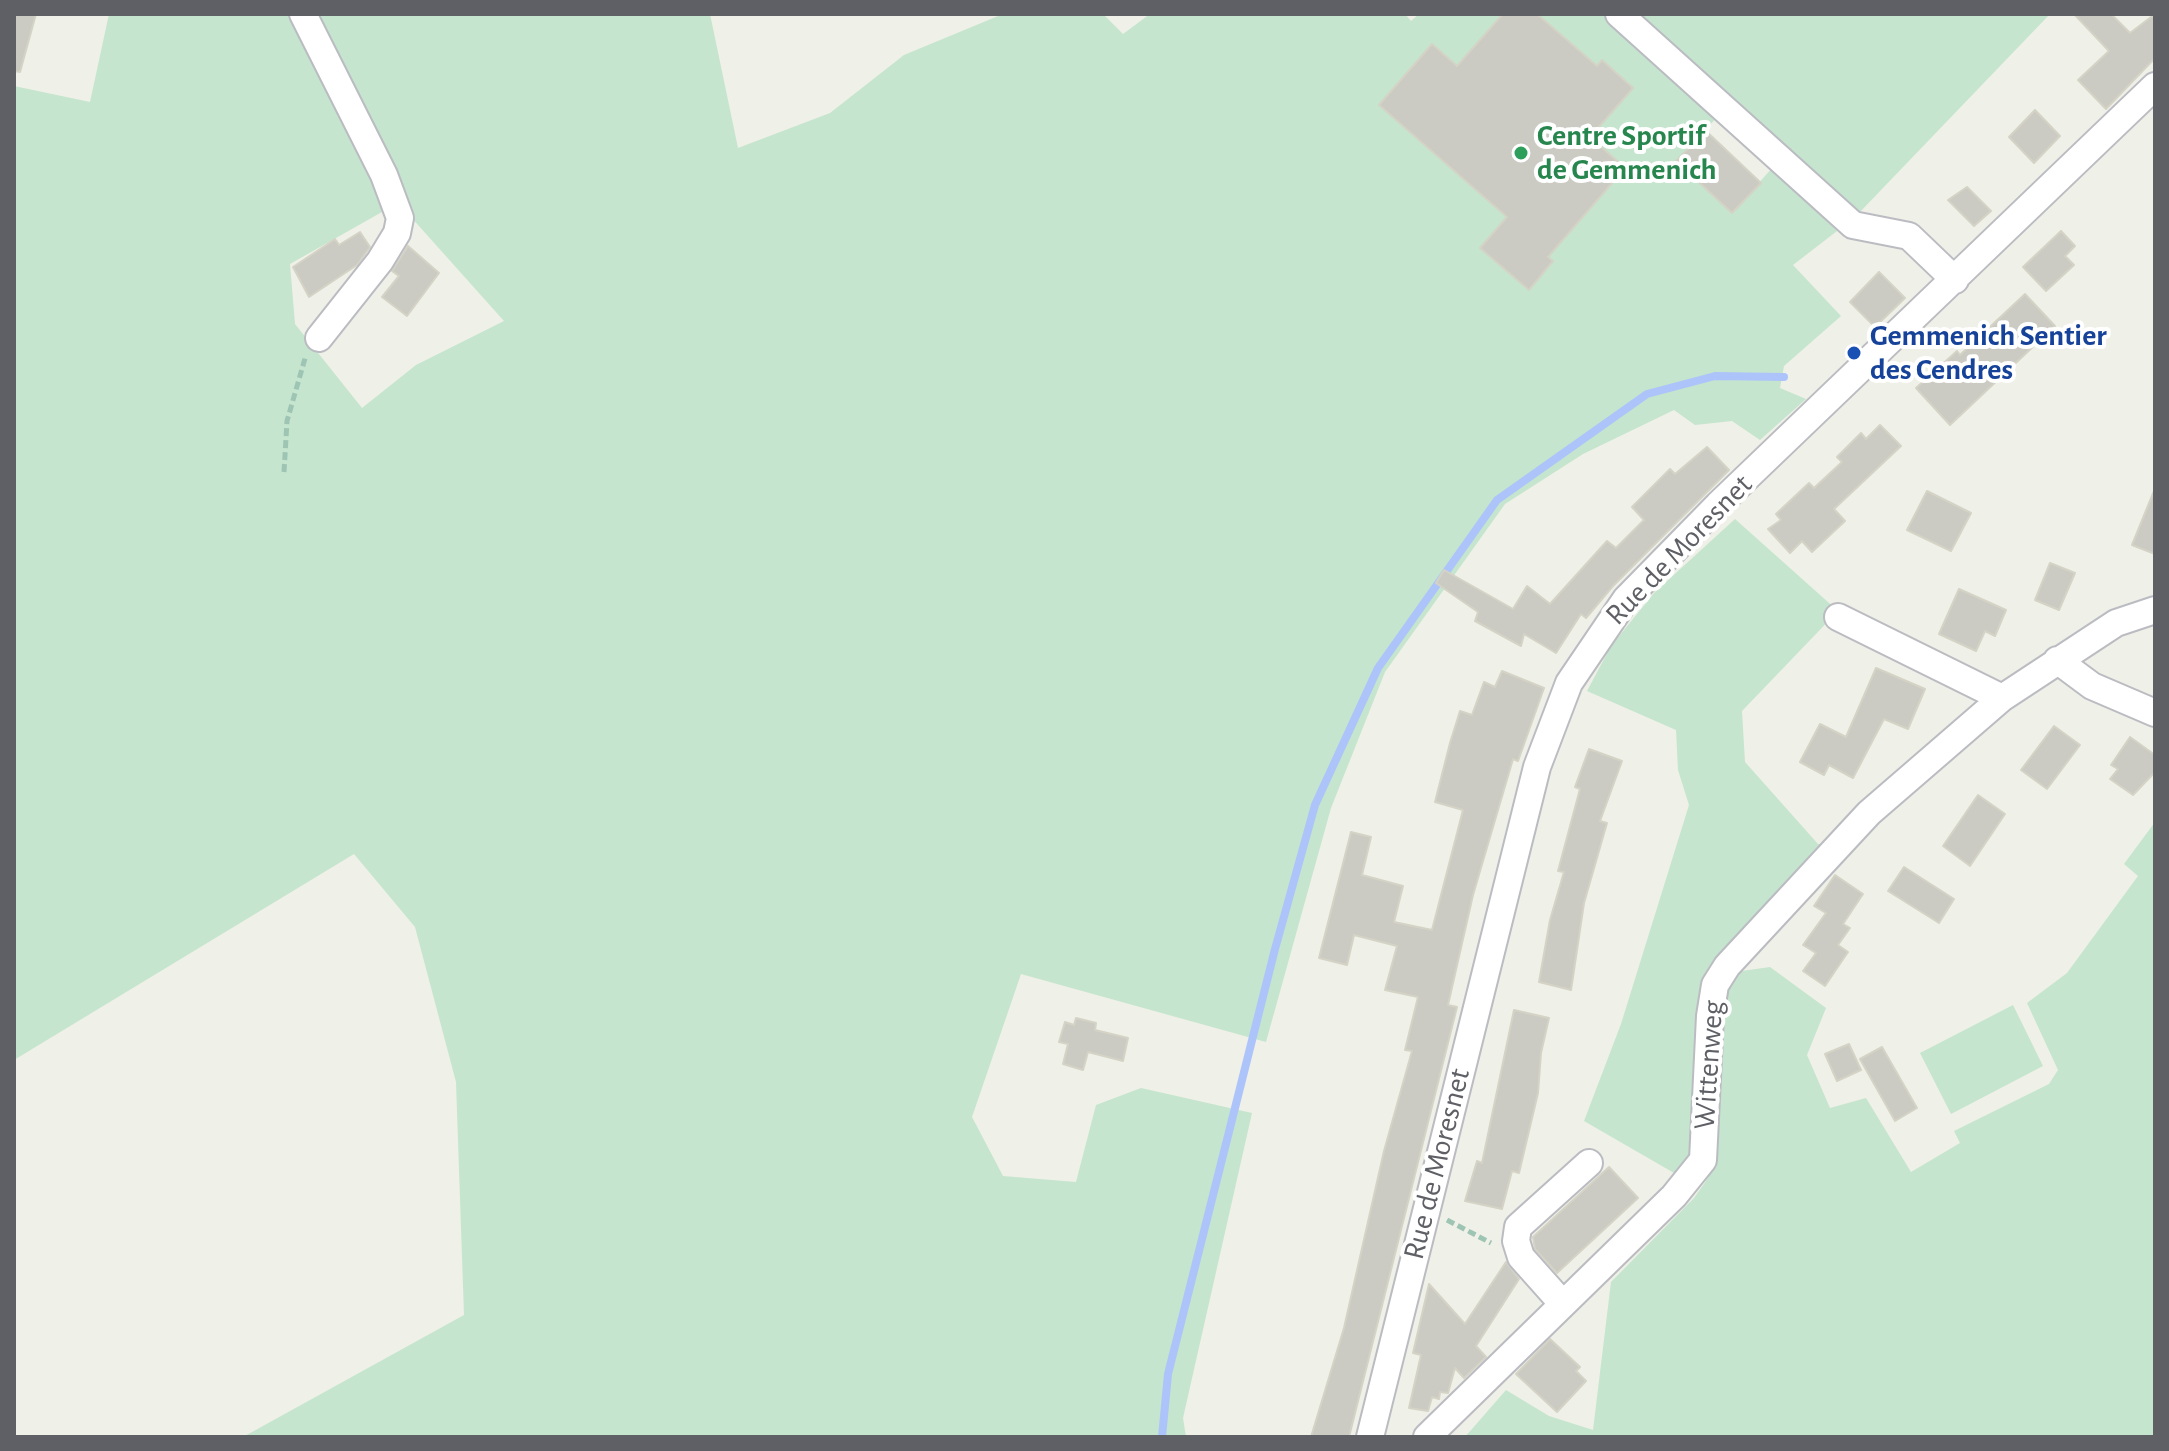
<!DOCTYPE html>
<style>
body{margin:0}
#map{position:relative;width:2169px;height:1451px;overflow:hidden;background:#eff0e7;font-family:"Alegreya Sans",sans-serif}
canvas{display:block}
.frame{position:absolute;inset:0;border:16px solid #5e6066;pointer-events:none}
</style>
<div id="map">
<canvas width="2169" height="1451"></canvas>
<div class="frame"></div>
</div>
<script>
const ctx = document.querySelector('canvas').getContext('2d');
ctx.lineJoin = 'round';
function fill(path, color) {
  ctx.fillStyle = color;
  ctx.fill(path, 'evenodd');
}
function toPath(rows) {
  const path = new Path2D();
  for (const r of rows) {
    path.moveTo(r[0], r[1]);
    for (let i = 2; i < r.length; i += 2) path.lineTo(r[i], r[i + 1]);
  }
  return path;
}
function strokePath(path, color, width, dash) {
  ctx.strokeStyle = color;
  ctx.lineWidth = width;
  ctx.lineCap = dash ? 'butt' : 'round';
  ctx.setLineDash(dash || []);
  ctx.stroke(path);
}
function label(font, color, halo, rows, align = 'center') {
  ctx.font = font + ' "Alegreya Sans",sans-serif';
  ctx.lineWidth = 8;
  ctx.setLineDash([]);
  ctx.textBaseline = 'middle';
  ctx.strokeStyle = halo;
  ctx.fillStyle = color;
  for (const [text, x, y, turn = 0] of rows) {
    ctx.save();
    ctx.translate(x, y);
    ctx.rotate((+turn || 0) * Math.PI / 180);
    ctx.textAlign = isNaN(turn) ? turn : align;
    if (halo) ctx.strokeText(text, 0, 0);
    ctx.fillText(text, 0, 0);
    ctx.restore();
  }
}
fill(toPath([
 [109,14,294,14,389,208,290,264,295,324,362,408,416,365,504,321,410,216,313,14,710,14,738,148,830,113,904,55,1003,14,1103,14,1123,34,1150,14,1405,14,1411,21,1419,14,1612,14,1720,114,1676,162,1732,213,1773,167,1837,231,1793,265,1841,316,1784,366,1780,388,1806,399,1760,440,1732,421,1695,425,1674,410,1583,454,1505,504,1385,672,1331,808,1266,1042,1021,974,972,1117,1003,1176,1076,1182,1096,1105,1141,1088,1252,1113,1183,1418,1186,1437,243,1437,464,1315,456,1082,415,927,354,854,14,1060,14,86,90,102],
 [1632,14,2050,14,1858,214],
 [1735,519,1838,611,1742,711,1745,762,1818,844,1826,844,1732,951,1702,1144,1681,1177,1584,1121,1621,1024,1689,805,1678,770,1676,730,1587,691,1611,646,1654,593],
 [2155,822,2155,1437,1465,1437,1506,1390,1549,1416,1593,1430,1611,1282,1694,1198,1708,1178,1714,1150,1724,994,1735,972,1770,967,1826,1008,1807,1055,1830,1108,1866,1098,1911,1172,1960,1143,1954,1131,2049,1084,2058,1070,2027,1003,2067,973,2138,876,2124,864],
 [2013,1005,2043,1066,1951,1114,1920,1053]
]), '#c5e5ce');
strokePath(toPath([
 [1162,1437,1168,1374,1275,949,1315,805,1378,668,1497,500,1647,394,1715,376,1784,377]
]), '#adc4fa', 8);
const building = toPath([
 [14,14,36,14,20,72,14,71,14,14],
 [1503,14,1537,14,1597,66,1602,60,1633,88,1590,137,1625,168,1548,257,1553,261,1529,290,1480,248,1507,217,1379,105,1432,44,1457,66,1503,14],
 [2074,14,2111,14,2130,33,2155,14,2155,58,2106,109,2078,80,2109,51,2074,14],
 [2035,110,2060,136,2034,163,2009,137,2035,110],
 [1706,131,1761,183,1732,213,1676,161,1706,131],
 [1967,187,1991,211,1974,226,1948,200,1967,187],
 [2061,231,2075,246,2065,256,2074,265,2046,291,2023,267,2061,231],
 [360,232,370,247,357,265,309,297,293,267,335,239,339,245,360,232],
 [408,246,439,273,407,316,382,297,399,276,392,271,408,246],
 [1879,272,1905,298,1875,327,1850,302,1879,272],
 [2025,294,2055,326,1950,425,1916,388,1957,351,1960,355,2025,294],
 [1880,425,1901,446,1834,509,1845,521,1812,552,1802,541,1790,553,1768,529,1781,520,1776,514,1809,483,1814,488,1842,462,1837,457,1861,433,1866,439,1880,425],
 [1707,447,1729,470,1613,586,1586,618,1581,614,1556,653,1524,634,1521,646,1475,621,1478,612,1436,583,1444,570,1513,609,1527,586,1550,604,1607,541,1616,548,1644,520,1632,507,1670,469,1675,474,1707,447],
 [1927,491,1971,513,1951,551,1907,530,1927,491],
 [2154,491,2155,491,2155,554,2132,545,2154,491],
 [2050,563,2075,573,2059,610,2035,600,2050,563],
 [1959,589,2006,610,1995,636,1985,631,1976,651,1939,634,1959,589],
 [1876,668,1925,689,1908,729,1884,719,1853,778,1829,765,1824,775,1800,762,1820,724,1846,737,1876,668],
 [1502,671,1544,688,1518,761,1513,759,1473,895,1448,1005,1457,1007,1349,1437,1311,1437,1344,1328,1384,1151,1412,1051,1405,1050,1418,997,1385,990,1397,946,1354,935,1347,965,1319,958,1351,832,1371,837,1362,875,1403,886,1394,922,1432,930,1463,810,1435,802,1450,743,1460,711,1472,715,1484,682,1495,687,1502,671],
 [2054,726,2080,745,2047,789,2021,770,2054,726],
 [2130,737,2155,755,2155,772,2133,795,2110,779,2118,769,2111,765,2130,737],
 [1589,749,1622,761,1600,821,1607,823,1584,903,1571,990,1539,982,1550,920,1564,872,1558,871,1580,789,1575,787,1589,749],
 [1978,795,2005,814,1970,866,1943,846,1978,795],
 [1904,867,1954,899,1939,923,1888,891,1904,867],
 [1835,875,1863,894,1843,924,1850,928,1838,945,1848,952,1825,986,1803,971,1816,953,1803,945,1826,913,1814,906,1835,875],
 [1514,1010,1549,1018,1541,1053,1538,1093,1519,1173,1512,1171,1502,1209,1465,1201,1477,1161,1482,1163,1514,1010],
 [1076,1018,1096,1023,1095,1030,1128,1038,1123,1061,1088,1052,1083,1070,1063,1064,1068,1044,1059,1042,1065,1022,1074,1025,1076,1018],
 [1849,1044,1861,1070,1837,1081,1825,1054,1849,1044],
 [1882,1047,1917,1108,1895,1121,1860,1059,1882,1047],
 [1609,1167,1638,1198,1557,1273,1535,1249,1533,1237,1609,1167],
 [1506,1262,1519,1279,1476,1346,1486,1357,1464,1378,1455,1368,1448,1393,1440,1392,1439,1399,1432,1397,1428,1411,1409,1408,1421,1355,1413,1353,1429,1284,1465,1324,1506,1262],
 [1550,1339,1580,1367,1576,1371,1586,1381,1557,1412,1516,1374,1550,1339]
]);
fill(building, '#cbcbc3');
strokePath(building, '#d4d3c6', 2);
const minor = toPath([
 [303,14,384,175,400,218,397,233,380,261,319,338],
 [1619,14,1853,225,1909,236,1955,280],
 [1838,617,2002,698],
 [2057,660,2092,686,2155,713],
 [1562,1303,1521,1257,1516,1241,1518,1227,1589,1163],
 [1370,1437,1537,767,1569,683,1626,599,1718,505,2155,86],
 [1427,1437,1674,1196,1703,1160,1710,1016,1715,985,1727,966,1869,813,2002,698,2116,623,2155,610]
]);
strokePath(minor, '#bbbcc2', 30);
strokePath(toPath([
 [284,472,287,421,306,355],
 [1447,1220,1491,1243]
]), '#9ec5b4', 5, [8, 4]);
strokePath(minor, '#fff', 26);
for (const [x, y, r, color] of [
 [1521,153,8,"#2e9e5b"],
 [1854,353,8,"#1a4fb4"]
]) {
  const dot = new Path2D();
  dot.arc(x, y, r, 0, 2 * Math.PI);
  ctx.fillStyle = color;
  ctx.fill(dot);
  strokePath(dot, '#fff', 3);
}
label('bold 30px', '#27864d', '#fff', [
 ["Centre Sportif",1537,136],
 ["de Gemmenich",1537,170]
], 'left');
label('bold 30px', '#164399', '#fff', [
 ["Gemmenich Sentier",1870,336],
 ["des Cendres",1870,370]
], 'left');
label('30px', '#5e6066', '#fff', [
 ["Rue de Moresnet",1679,550,-46],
 ["Wittenweg",1709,1065,-86],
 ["Rue de Moresnet",1437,1164,-76]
]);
</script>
